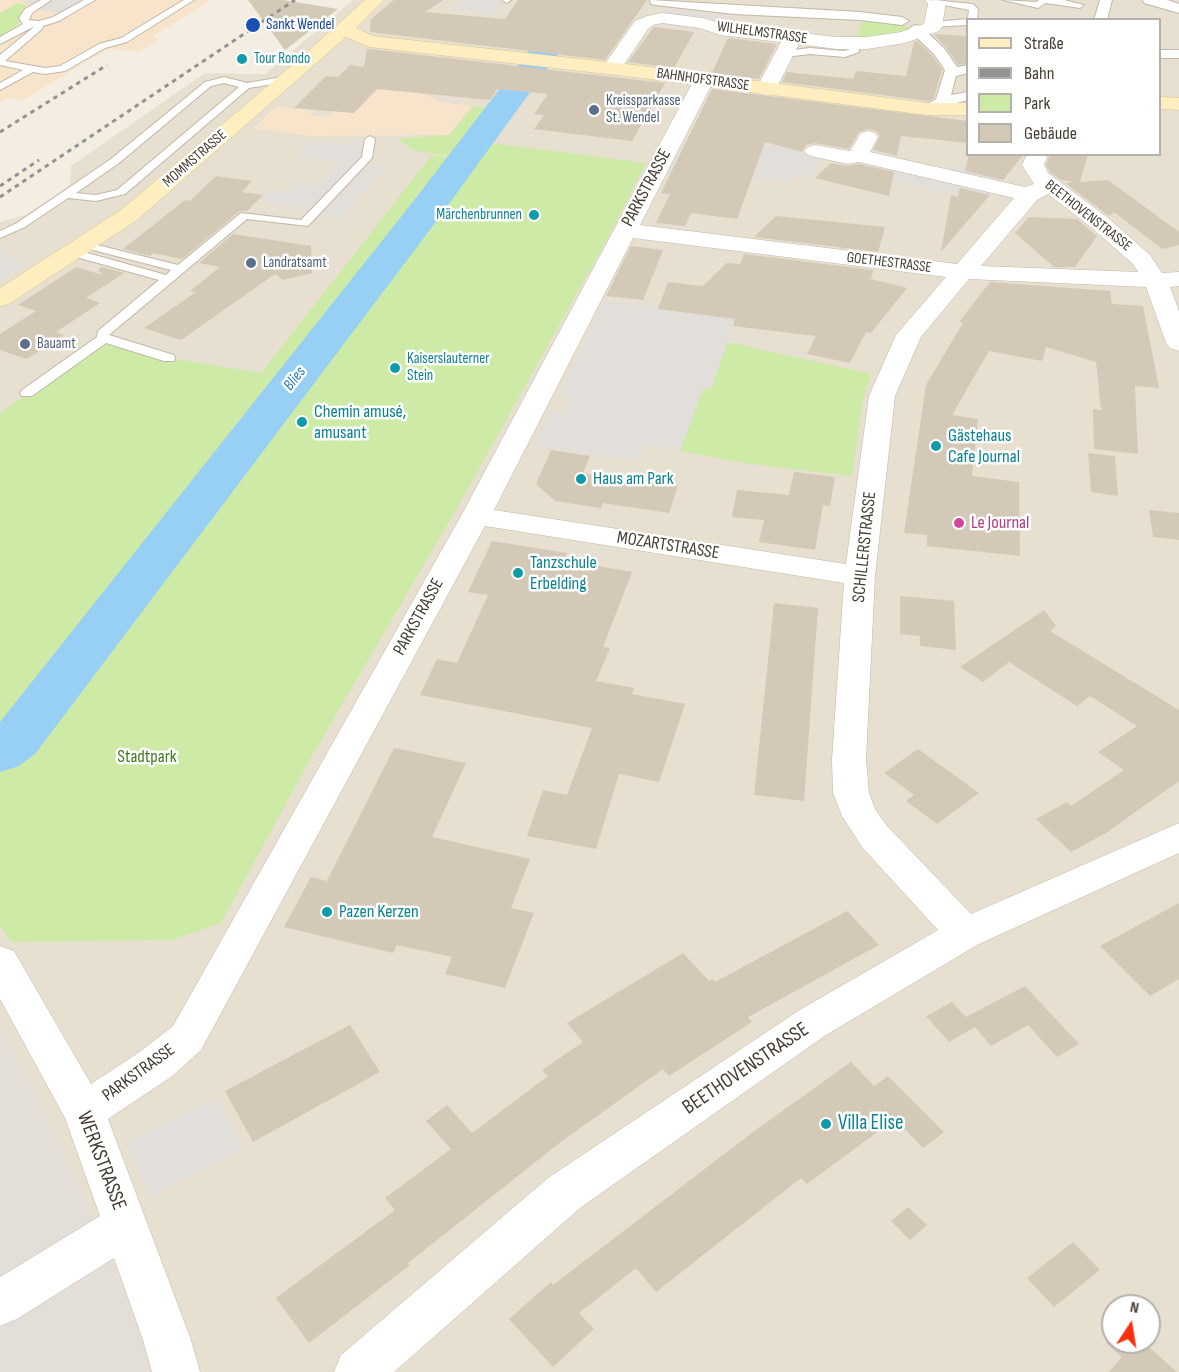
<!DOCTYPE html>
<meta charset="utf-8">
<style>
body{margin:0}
#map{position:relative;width:1179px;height:1372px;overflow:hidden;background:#f3ede2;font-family:"Sofia Sans Condensed",sans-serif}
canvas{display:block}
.legend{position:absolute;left:966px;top:18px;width:195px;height:138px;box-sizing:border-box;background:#fff;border:2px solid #b4b1ad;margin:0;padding:8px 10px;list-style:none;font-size:18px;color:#443d32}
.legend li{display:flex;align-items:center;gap:12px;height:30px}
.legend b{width:30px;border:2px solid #b4b1ad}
.north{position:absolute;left:1101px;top:1294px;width:60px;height:60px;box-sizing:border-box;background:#fff;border:2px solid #b4b1ad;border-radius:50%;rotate:12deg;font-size:16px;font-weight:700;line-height:24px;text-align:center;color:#443d32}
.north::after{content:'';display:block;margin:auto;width:21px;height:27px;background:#ff2e0d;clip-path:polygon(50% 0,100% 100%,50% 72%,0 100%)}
</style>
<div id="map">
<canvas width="1179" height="1372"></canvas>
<ul class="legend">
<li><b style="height:8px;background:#ffefc0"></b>Straße</li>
<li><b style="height:8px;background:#939393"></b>Bahn</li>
<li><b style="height:16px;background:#cdeba7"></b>Park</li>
<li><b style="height:16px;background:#d4c9b7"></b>Gebäude</li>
</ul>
<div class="north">N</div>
</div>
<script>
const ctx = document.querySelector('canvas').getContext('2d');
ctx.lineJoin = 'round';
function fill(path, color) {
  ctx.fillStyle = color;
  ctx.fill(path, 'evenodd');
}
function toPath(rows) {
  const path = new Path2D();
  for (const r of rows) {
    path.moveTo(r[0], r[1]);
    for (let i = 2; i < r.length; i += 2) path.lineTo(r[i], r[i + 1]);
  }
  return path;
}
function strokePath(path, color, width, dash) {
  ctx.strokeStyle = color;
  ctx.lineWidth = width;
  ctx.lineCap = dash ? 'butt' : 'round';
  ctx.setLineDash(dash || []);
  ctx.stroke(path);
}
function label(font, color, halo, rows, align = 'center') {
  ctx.font = font + ' "Sofia Sans Condensed",sans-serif';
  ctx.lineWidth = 5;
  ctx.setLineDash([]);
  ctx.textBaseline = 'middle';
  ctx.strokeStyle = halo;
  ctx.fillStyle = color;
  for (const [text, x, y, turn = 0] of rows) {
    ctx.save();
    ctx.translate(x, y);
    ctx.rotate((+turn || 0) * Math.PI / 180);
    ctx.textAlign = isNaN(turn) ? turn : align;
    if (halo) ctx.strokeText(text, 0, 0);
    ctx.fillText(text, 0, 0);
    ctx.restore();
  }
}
fill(toPath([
 [353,0,1179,0,1179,1372,155,1372,114,1262,32,1087,0,1026,0,222,26,215,70,185,71,166,205,73,265,74],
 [968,20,1160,20,1160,154,968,154],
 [1113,1306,1149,1306,1149,1342,1113,1342]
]), '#e7dfd0');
fill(toPath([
 [0,0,211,0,152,37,159,39,139,52,110,48,23,100,8,98,0,103],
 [387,77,443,103,473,106,449,135,310,136,253,128,277,106,314,111,310,115,327,117,333,111,354,113]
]), '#f7e4ca');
fill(toPath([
 [0,1026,32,1087,114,1262,155,1372,0,1372]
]), '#e4ded8');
fill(toPath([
 [17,3,27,5,22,10,19,24,0,36,0,13],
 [881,20,901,23,911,30,856,39,861,23],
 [473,106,501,109,464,159,413,150,397,139,449,135],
 [491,143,646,163,616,223,457,508,313,754,221,923,172,940,11,942,0,925,0,413,104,338,169,358,261,373,432,155,476,164],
 [727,342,871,374,863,399,852,476,743,463,680,451,702,391,712,387]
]), '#cdeba7');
fill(toPath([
 [25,0,96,0,71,14,36,10,42,6,20,2],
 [461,0,494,0,507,3,489,15,450,8],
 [664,9,731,16,727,25,744,28,747,22,782,26,775,39,654,25],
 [313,140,340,144,359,141,361,158,309,209,260,202,272,190,283,192,299,182,319,185,340,162,295,156],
 [740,141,770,147,774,145,824,157,809,178,792,176,789,182,730,175,694,177,666,174,677,156,706,159],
 [861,152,945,172,950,164,1003,174,988,199,952,190,946,194,844,167],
 [368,165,386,168,341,219,321,216],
 [0,247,11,258,26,265,0,280],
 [604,300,735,319,711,387,702,391,680,451,645,445,639,461,534,446,550,412,563,413,570,397,559,395],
 [217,1098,243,1150,150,1197,127,1142]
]), '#e2dfdb');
fill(toPath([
 [568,0,597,0,438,219,35,754,19,766,0,772,0,722,412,203,568,0]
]), '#98d0f5');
fill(toPath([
 [248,0,283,0,338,9,285,50],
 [394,0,443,0,425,12,505,19,518,0,647,0,605,60,370,32,371,19],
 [654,27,694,32,674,68,628,62],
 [937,34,968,36,968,63,958,65,946,47,934,35],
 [728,38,777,44,759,79,712,73],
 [917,41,932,55,942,69,934,98,929,101,782,82,787,72,853,79,856,71,906,76,914,42],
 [367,49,369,49,665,83,632,141,534,129,544,115,534,114,548,94,497,89,490,100,377,89,354,113,294,108,326,76,338,77,350,65,364,67],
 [712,89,968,121,968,143,901,136,897,156,873,150,880,136,876,131,869,129,859,132,849,149,814,143,806,145,802,152,765,142,737,219,691,213,685,226,656,223,670,194,661,193],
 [969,154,1024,154,1003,180,965,171],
 [1050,154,1088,154,1080,182,1108,180,1179,232,1179,245,1162,249,1114,212,1110,216,1105,213,1065,183,1075,182,1061,180,1050,172,1046,165],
 [831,163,848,166,859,164,894,172,889,196,815,178],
 [216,176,252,181,242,192,263,195,247,211,240,211,182,259,153,253,150,256,123,249,185,200,190,201],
 [960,188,990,195,941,252,951,195,958,197],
 [776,216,885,227,878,252,754,237],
 [1029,217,1077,219,1097,236,1075,267,1054,267,1015,233],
 [233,234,311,246,312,273,283,280,275,274,181,340,144,328,196,292,190,291,220,267,199,263],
 [631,246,663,250,643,300,606,296],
 [744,254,873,270,871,279,907,288,871,333,866,332,850,363,807,354,816,336,733,326,735,319,658,309,668,282,703,286,727,263,740,264],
 [76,267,103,275,98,269,102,267,124,273,86,298,100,303,56,332,64,335,27,359,0,350,0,334,36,311,18,305],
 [990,282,1110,291,1112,304,1143,306,1159,388,1135,386,1138,454,1094,449,1093,409,1101,410,1096,362,1046,347,1042,361,989,351,952,415,978,419,972,476,1019,482,1020,556,927,546,927,535,904,533,926,385,963,323,959,322],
 [551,450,590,456,583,473,678,486,669,513,603,503,601,508,555,501,536,484],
 [1088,453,1115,456,1118,496,1091,492],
 [794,472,835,477,830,506,823,505,815,550,759,542,764,520,732,517,737,490,789,495],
 [1149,510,1179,513,1179,540,1153,537],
 [492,541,567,553,564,560,632,572,603,647,610,648,596,681,634,688,632,694,685,704,659,782,619,774,596,849,527,836,543,790,567,795,592,728,420,695,437,659,457,663,488,595,468,592],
 [900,596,954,601,956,650,920,646,920,636,900,634],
 [774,603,818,608,804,801,754,795],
 [1044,610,1056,626,1050,631,1179,710,1179,781,1106,833,1071,852,1036,819,1067,802,1071,806,1124,770,1098,752,1137,726,1090,696,1077,706,1009,662,983,682,960,667],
 [394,748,466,763,432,837,530,859,511,908,534,913,505,988,445,974,452,957,397,945,393,953,284,927,311,877,327,881],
 [918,749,979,793,937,824,906,801,914,795,884,773],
 [1179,903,1179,979,1150,996,1100,946],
 [847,911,879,945,748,1017,752,1022,669,1076,663,1069,562,1141,408,1263,410,1265,309,1343,276,1298,395,1210,385,1198,451,1149,426,1121,447,1105,472,1133,548,1076,542,1070,583,1042,567,1023,683,953,709,981,712,979,715,982],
 [1025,986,1079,1044,1057,1057,1028,1025,991,1046,975,1027,949,1042,926,1016,952,1002,966,1017],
 [350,1025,380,1072,253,1142,225,1091],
 [851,1062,874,1086,888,1076,944,1132,923,1148,895,1119,807,1184,801,1178,656,1292,636,1268,579,1313,594,1329,553,1367,509,1319,551,1282,553,1285,757,1129],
 [908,1207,927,1225,910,1240,891,1221],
 [1073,1242,1100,1270,1054,1307,1027,1278],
 [1105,1342,1143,1342,1177,1372,1109,1372,1122,1357]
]), '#d4c9b7');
const service = toPath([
 [41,0,51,0,32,13,29,20,39,21,53,17,84,0,95,0,59,21,43,26,42,29,5,61,45,68,60,66,99,44,121,38,184,0,194,0,127,42,105,48,65,71,45,74,33,72,0,90,0,83,23,70,0,65,0,55,35,26,0,44,0,37,23,24,19,18,25,9,41,0],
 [502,0,511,0,507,3,502,0],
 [933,0,973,4,978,9,977,20,968,20,968,25,931,27,929,25,934,22,968,19,969,10,934,3,933,0],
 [1003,0,1036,2,1039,0,1064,0,1084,5,1080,8,1046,3,1038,8,1003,0],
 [856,47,859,48,859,52,845,57,810,54,785,57,780,54,785,51,810,48,844,51,856,47],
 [288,76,293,79,291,81,249,88,125,194,96,201,68,198,25,227,0,238,0,231,17,223,111,159,205,82,224,77,247,83,288,76],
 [224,83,239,87,117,190,96,195,76,193,119,163,211,86,224,83],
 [370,136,375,139,372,158,308,226,247,219,109,335,174,355,175,358,174,361,164,361,106,343,32,396,22,396,20,393,22,390,97,337,98,331,159,280,69,255,69,251,73,249,166,275,171,270,93,250,91,248,97,245,178,265,241,213,301,220,362,157,365,139,370,136]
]);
const pedestrian = toPath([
 [650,0,860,12,902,17,909,21,902,25,860,20,734,14,656,5,651,4,650,0],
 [1100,0,1112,0,1107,20,1094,20,1100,0],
 [1143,0,1168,0,1179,4,1179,13,1144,3,1143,0],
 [915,25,920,26,944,48,957,67,968,65,968,73,956,76,951,95,968,92,968,100,949,105,945,113,935,113,933,111,925,110,923,107,936,99,945,70,934,54,908,29,915,25],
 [1160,50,1179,50,1179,58,1160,58,1160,50]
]);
const minor = toPath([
 [925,0,946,1,942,27,939,31,905,43,867,49,836,49,799,44,776,89,773,93,766,95,759,93,756,89,781,42,720,35,700,28,662,23,653,25,648,29,619,72,612,74,605,72,602,68,635,21,647,16,662,13,703,18,723,24,836,37,867,37,901,32,924,24,928,4,925,0],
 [704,74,711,76,714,80,640,225,957,264,1014,198,859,162,848,164,815,157,808,155,804,151,808,147,815,145,850,151,861,133,868,131,875,133,878,137,870,152,1025,187,1034,184,1022,165,1027,154,1048,154,1044,165,1048,173,1108,218,1150,255,1162,273,1179,272,1179,286,1170,287,1179,311,1179,351,1170,348,1166,343,1146,287,969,279,921,337,895,396,875,576,866,759,869,793,876,811,888,827,971,914,1179,823,1179,853,979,944,826,1035,580,1208,394,1372,334,1372,341,1355,548,1178,798,1011,938,930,862,847,842,816,833,793,832,759,844,583,485,526,201,1050,171,1077,108,1119,191,1340,200,1372,152,1372,143,1340,114,1258,17,1319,0,1326,0,1277,100,1216,65,1118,0,999,0,946,14,951,91,1084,141,1051,173,1026,461,516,694,80,697,76,704,74],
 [1048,194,1092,228,1133,264,1138,272,981,266,1037,200,1048,194],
 [633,238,946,277,896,335,869,396,846,564,494,510,633,238]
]);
const secondary = toPath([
 [365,0,384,0,356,28,373,36,634,65,927,103,968,103,968,115,927,115,634,77,369,47,346,37,137,220,9,304,0,306,0,288,121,210,296,62,365,0],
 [1160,97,1179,98,1179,110,1160,109,1160,97]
]);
strokePath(service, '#c1b8a7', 2);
strokePath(pedestrian, '#c1b8a7', 2);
strokePath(minor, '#c1b8a7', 1);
strokePath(secondary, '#d9c590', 1);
fill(service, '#fff');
fill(pedestrian, '#fff');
fill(minor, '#fff');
fill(secondary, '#ffefc0');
strokePath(toPath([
 [0,132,107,65],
 [0,186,39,160],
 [0,197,295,0]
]), '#939393', 3, [4.5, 4.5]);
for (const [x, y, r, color] of [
 [253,25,8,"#1a4fb4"],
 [242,59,6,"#0f9aa8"],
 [594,110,6,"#5c6f8a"],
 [534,215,6,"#0f9aa8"],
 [251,263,6,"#5c6f8a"],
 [25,344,6,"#5c6f8a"],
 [395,368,6,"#0f9aa8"],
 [302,422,6,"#0f9aa8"],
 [936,446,6,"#0f9aa8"],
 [581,479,6,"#0f9aa8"],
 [959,523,6,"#d1479c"],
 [518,573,6,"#0f9aa8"],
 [327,912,6,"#0f9aa8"],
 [826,1124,6,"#0f9aa8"]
]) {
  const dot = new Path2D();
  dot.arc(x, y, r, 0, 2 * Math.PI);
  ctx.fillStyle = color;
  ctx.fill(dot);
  strokePath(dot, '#fff', 2);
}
label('15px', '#164399', '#fff', [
 ["Sankt Wendel",266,25]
], 'left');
label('15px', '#443d32', '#fff', [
 ["WILHELMSTRASSE",762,33,8],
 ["BAHNHOFSTRASSE",703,80,8],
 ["MOMMSTRASSE",195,159,-41],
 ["BEETHOVENSTRASSE",1088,216,38],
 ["GOETHESTRASSE",889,263,7]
]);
label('15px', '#0d838f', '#fff', [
 ["Tour Rondo",254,59],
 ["Märchenbrunnen",522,215,"right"],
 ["Kaiserslauterner",407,359],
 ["Stein",407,376]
], 'left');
label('15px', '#4e5e75', '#fff', [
 ["Kreissparkasse",606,101],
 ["St. Wendel",606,118],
 ["Landratsamt",263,263],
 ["Bauamt",37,344]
], 'left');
label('italic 16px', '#247bb7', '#fff', [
 ["Blies",295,379,-52]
]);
label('18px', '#443d32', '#fff', [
 ["PARKSTRASSE",647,188,-62],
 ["MOZARTSTRASSE",668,546,9],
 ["SCHILLERSTRASSE",865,547,-84],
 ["PARKSTRASSE",419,617,-61],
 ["PARKSTRASSE",139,1073,-36]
]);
label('18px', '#0d838f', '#fff', [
 ["Chemin amusé,",314,412],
 ["amusant",314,433],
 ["Gästehaus",948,436],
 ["Cafe Journal",948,457],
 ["Haus am Park",593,479],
 ["Tanzschule",530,563],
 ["Erbelding",530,584],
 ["Pazen Kerzen",339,912]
], 'left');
label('18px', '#b23c85', '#fff', [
 ["Le Journal",971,523]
], 'left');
label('18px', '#447a22', '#fff', [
 ["Stadtpark",147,757]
]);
label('21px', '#443d32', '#fff', [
 ["BEETHOVENSTRASSE",746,1069,-34],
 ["WERKSTRASSE",101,1161,69]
]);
label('21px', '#0d838f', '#fff', [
 ["Villa Elise",838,1124]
], 'left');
</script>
